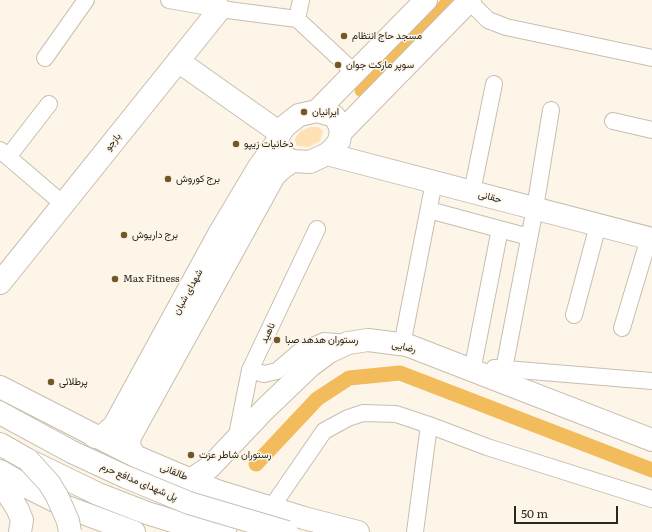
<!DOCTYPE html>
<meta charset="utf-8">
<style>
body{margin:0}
#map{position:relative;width:652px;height:532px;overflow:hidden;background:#fdf5e8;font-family:Literata,serif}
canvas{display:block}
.scale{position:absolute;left:514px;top:506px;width:104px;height:18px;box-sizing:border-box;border:2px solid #2a2620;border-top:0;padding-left:5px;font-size:12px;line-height:14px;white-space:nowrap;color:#2a2620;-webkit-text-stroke:3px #fdf5e8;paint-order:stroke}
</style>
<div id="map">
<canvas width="652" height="532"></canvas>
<div class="scale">50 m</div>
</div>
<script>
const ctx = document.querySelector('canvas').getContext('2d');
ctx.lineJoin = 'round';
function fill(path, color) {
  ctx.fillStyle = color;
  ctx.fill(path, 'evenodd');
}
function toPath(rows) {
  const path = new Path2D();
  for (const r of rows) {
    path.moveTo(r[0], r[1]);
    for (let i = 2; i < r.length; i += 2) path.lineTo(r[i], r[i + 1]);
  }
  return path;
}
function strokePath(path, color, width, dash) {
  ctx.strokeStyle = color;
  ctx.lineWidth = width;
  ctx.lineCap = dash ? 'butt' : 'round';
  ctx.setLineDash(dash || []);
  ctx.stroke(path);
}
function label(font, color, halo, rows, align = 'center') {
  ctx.font = font + ' Literata,Vazirmatn,serif';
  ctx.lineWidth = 3;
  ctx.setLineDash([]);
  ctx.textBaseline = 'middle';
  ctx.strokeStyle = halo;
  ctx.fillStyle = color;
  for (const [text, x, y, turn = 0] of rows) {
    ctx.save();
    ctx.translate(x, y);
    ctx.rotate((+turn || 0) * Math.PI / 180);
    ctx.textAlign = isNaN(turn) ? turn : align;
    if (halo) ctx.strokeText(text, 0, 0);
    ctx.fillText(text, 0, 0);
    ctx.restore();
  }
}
fill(toPath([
 [310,127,318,127,323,131,320,141,309,147,297,146,295,140,296,137,301,131]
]), '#fee1b4');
strokePath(toPath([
 [362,90,451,0],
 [256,464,317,399,349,378,400,373,652,470]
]), '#f2bb5c', 15);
const street = toPath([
 [169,0,220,9,297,19,355,73],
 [469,1,488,20,506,27,652,58],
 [297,19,301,0],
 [45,58,86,0],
 [613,121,652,130],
 [0,150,63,204],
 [8,157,49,104],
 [472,192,494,84],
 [429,210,529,237],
 [574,315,598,225],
 [622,328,649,238],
 [402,345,434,182],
 [473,366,500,229],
 [494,368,652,381],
 [504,369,535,208,551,110],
 [250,370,264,374,277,371,299,352,324,341,348,343],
 [236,440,250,370,317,229],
 [271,508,324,431,348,418,363,413,396,414,429,425,487,447,652,499],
 [415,532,429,425]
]);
const secondary = toPath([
 [178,61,280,133],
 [317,111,334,116,339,124,341,132,339,141,334,148,327,154,310,162,292,161,285,157,279,151,277,142,280,133,285,126,299,115,317,111],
 [317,111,426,0],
 [341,132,470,0],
 [327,154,652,239],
 [0,283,220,9],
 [0,387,135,456,217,491,304,518,358,532],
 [95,437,104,435,114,426,219,234,259,167,277,142],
 [0,444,28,460,98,494,147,513,208,532],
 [135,456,130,448,129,441,131,435,274,176,281,169,292,161],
 [0,471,29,488,67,507,134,532],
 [192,479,210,467,265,409,310,366,329,352,348,343,368,340,407,345,652,440],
 [0,482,17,508,22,520,20,532],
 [223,497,228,513,228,521,224,532]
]);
strokePath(street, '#c8beaf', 18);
strokePath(secondary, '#c8beaf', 24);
strokePath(street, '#fff', 16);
strokePath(secondary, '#fff', 22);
const secondaryBridge = toPath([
 [0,413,72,452,126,477,189,503,287,532],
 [28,460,49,483,57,496,68,521,70,532]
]);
strokePath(secondaryBridge, '#c8beaf', 24, []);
strokePath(secondaryBridge, '#fff', 22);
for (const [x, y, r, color] of [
 [344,36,4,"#725729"],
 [338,65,4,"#725729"],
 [304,112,4,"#725729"],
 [236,144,4,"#725729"],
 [168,179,4,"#725729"],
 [124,235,4,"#725729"],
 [115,279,4,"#725729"],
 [277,340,4,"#725729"],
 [51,382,4,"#725729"],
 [191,455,4,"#725729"]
]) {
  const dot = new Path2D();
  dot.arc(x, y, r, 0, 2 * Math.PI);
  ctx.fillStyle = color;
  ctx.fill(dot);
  strokePath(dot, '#fdf5e8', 1.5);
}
label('10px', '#2a2620', '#fdf5e8', [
 ["مسجد حاج انتظام",352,36],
 ["سوپر مارکت جوان",346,65],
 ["ایرانیان",312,112],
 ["دخانیات زیپو",244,144],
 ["برج کوروش",176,179],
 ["برج داریوش",132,235],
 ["Max Fitness",123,279],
 ["رستوران هدهد صبا",285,340],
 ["پرطلائی",59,382],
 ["رستوران شاطر عزت",199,455]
], 'left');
label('10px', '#2a2620', '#fdf5e8', [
 ["بازجو",113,142,-51],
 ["حقانی",490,197,15],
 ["شهدای شبان",188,292,-61],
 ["ناهید",268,333,-65],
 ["رضایی",404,347,13],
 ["طالقانی",174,472,22],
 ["پل شهدای مدافع حرم",139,482,23]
]);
</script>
